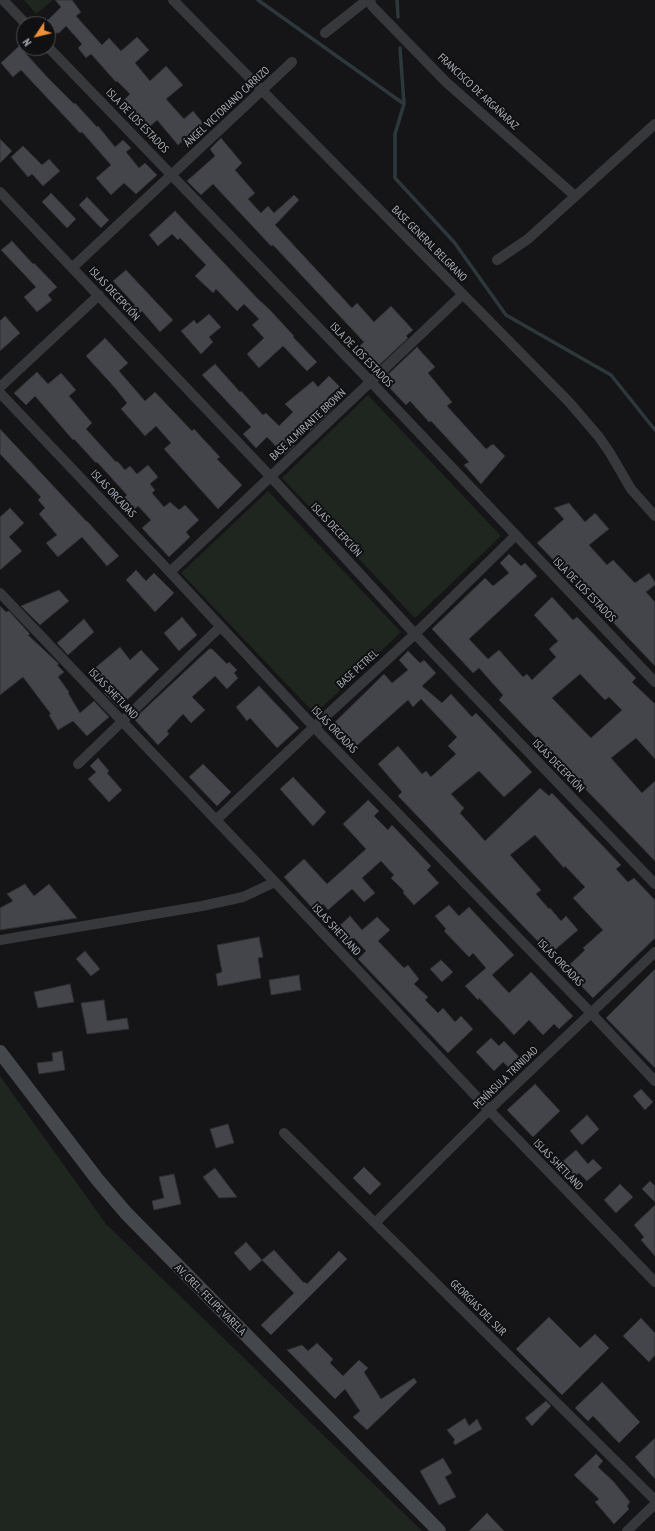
<!DOCTYPE html>
<meta charset="utf-8">
<style>
body{margin:0}
#map{position:relative;width:655px;height:1531px;overflow:hidden;background:#151517;font-family:"PT Sans Narrow",sans-serif}
canvas{display:block}
.north{position:absolute;left:16px;top:16px;width:40px;height:40px;box-sizing:border-box;background:#101012;border:1px solid #4c4f54;border-radius:50%;rotate:235deg;font-size:11px;font-weight:700;line-height:16px;text-align:center;color:#a7aeb6}
.north::after{content:'';display:block;margin:auto;width:14px;height:18px;background:#ed9037;clip-path:polygon(50% 0,100% 100%,50% 72%,0 100%)}
</style>
<div id="map">
<canvas width="655" height="1531"></canvas>
<div class="north">N</div>
</div>
<script>
const ctx = document.querySelector('canvas').getContext('2d');
ctx.lineJoin = 'round';
function fill(path, color) {
  ctx.fillStyle = color;
  ctx.fill(path, 'evenodd');
}
function toPath(rows) {
  const path = new Path2D();
  for (const r of rows) {
    path.moveTo(r[0], r[1]);
    for (let i = 2; i < r.length; i += 2) path.lineTo(r[i], r[i + 1]);
  }
  return path;
}
function strokePath(path, color, width, dash) {
  ctx.strokeStyle = color;
  ctx.lineWidth = width;
  ctx.lineCap = dash ? 'butt' : 'round';
  ctx.setLineDash(dash || []);
  ctx.stroke(path);
}
function label(font, color, halo, rows, align = 'center') {
  ctx.font = font + ' "PT Sans Narrow",sans-serif';
  ctx.lineWidth = 4;
  ctx.setLineDash([]);
  ctx.textBaseline = 'middle';
  ctx.strokeStyle = halo;
  ctx.fillStyle = color;
  for (const [text, x, y, turn = 0] of rows) {
    ctx.save();
    ctx.translate(x, y);
    ctx.rotate((+turn || 0) * Math.PI / 180);
    ctx.textAlign = isNaN(turn) ? turn : align;
    if (halo) ctx.strokeText(text, 0, 0);
    ctx.fillText(text, 0, 0);
    ctx.restore();
  }
}
fill(toPath([
 [24,0,53,0,36,14],
 [368,395,501,536,415,618,282,478],
 [268,491,401,632,315,714,181,573],
 [0,1076,106,1224,422,1531,0,1531]
]), '#1f261f');
strokePath(toPath([
 [258,0,404,104],
 [397,0,398,17],
 [400,48,404,104,395,134,395,178,454,242,506,315,611,375,655,430]
]), '#2d383c', 3.5);
const building = toPath([
 [55,0,72,0,81,12,76,16,102,45,109,38,121,51,137,37,149,50,135,63,150,81,166,66,183,85,166,99,184,119,193,111,203,123,178,145,157,120,146,130,121,103,130,94,117,81,116,82,91,54,86,58,78,48,82,44,66,26,59,33,55,33,48,26,47,21,61,7,55,0],
 [19,46,48,78,74,104,75,103,97,127,98,126,115,147,123,140,131,148,126,152,139,168,145,163,157,175,136,194,124,183,111,195,96,178,111,165,82,132,80,133,21,70,13,77,1,63,19,46],
 [221,138,242,163,235,170,255,193,248,199,261,213,268,206,274,213,294,195,299,200,275,225,352,308,357,303,374,322,391,306,413,330,406,336,408,338,373,371,354,351,364,342,273,245,271,246,213,184,201,195,187,181,215,156,210,149,221,138],
 [0,139,12,151,0,163,0,139],
 [23,146,42,165,49,159,60,171,43,186,32,174,28,177,11,157,23,146],
 [51,193,76,219,67,228,42,202,51,193],
 [87,197,109,220,101,228,79,205,87,197],
 [175,211,257,298,270,310,294,336,293,337,317,362,307,371,283,346,259,368,247,354,264,338,252,325,259,319,244,304,237,311,216,289,213,293,195,276,206,265,180,238,178,240,172,234,158,246,149,235,175,211],
 [12,241,33,264,34,263,57,287,48,295,52,300,37,312,24,297,36,287,1,250,12,241],
 [126,270,173,320,160,332,142,311,134,318,127,311,135,305,113,281,126,270],
 [209,314,221,327,209,337,213,342,201,354,181,331,194,320,197,324,209,314],
 [5,316,20,333,0,351,0,321,5,316],
 [105,338,128,363,119,371,145,401,155,392,192,431,194,429,220,457,217,459,242,485,218,509,164,449,171,443,156,426,145,436,121,409,127,403,116,389,86,356,105,338],
 [417,347,435,367,428,373,452,402,447,406,486,449,493,444,505,456,481,484,464,465,469,462,431,421,429,422,410,401,406,405,382,380,417,347],
 [215,364,240,392,241,391,263,415,266,413,279,426,293,412,285,404,313,381,318,387,329,376,340,387,328,397,336,406,310,431,303,423,288,437,295,445,284,455,267,437,256,448,243,434,251,427,202,375,215,364],
 [37,372,48,384,61,373,76,390,69,396,92,423,86,429,116,462,117,461,125,470,130,466,137,474,148,465,158,477,150,484,155,490,152,493,164,507,170,502,179,510,185,505,199,520,186,532,190,537,169,557,142,528,151,520,138,506,129,514,119,502,127,495,97,462,96,463,74,439,73,440,35,396,26,405,14,393,37,372],
 [0,429,87,522,87,521,119,556,107,566,82,537,58,557,46,543,57,535,39,514,45,508,38,500,41,497,0,454,0,429],
 [569,503,585,522,595,513,609,529,589,545,607,565,613,560,635,583,649,573,655,582,655,585,646,592,655,602,655,666,537,543,564,519,554,508,569,503],
 [10,508,24,523,9,537,22,551,0,570,0,517,10,508],
 [509,554,521,566,525,563,537,576,469,639,488,659,499,650,523,677,527,674,532,680,556,657,549,649,558,641,534,615,552,597,573,620,577,617,636,678,632,682,655,704,655,759,636,738,611,758,642,793,655,781,655,861,499,700,503,695,479,668,473,673,432,629,485,578,493,586,509,573,500,563,509,554],
 [580,674,605,700,609,697,622,710,591,738,552,698,580,674],
 [136,570,146,581,154,573,174,593,155,612,126,580,136,570],
 [59,590,69,601,40,625,21,606,59,590],
 [0,606,6,612,9,611,30,634,28,635,59,664,57,665,64,672,58,677,69,692,68,693,80,713,94,701,109,717,87,736,73,721,58,730,49,715,51,714,23,677,0,695,0,606],
 [182,617,197,635,179,651,164,633,182,617],
 [84,619,94,632,68,655,57,643,84,619],
 [120,647,130,660,141,650,159,669,119,708,104,693,106,691,89,673,120,647],
 [209,649,212,649,227,664,229,662,237,670,234,673,238,678,227,689,215,676,192,697,205,710,191,723,183,714,167,731,169,734,158,745,134,719,209,649],
 [408,651,420,663,424,660,436,673,422,686,442,703,451,694,472,717,476,713,532,772,504,797,479,771,451,794,464,808,460,813,485,841,540,788,549,796,552,793,621,865,616,869,628,882,634,878,655,900,655,938,593,998,565,969,585,950,583,948,603,930,573,898,585,887,565,866,564,868,535,835,510,855,541,890,536,894,549,909,550,908,561,921,566,916,578,930,550,954,398,796,402,792,378,764,398,746,422,774,426,771,431,777,456,754,448,746,457,737,421,699,413,707,408,700,353,749,331,726,384,674,392,683,408,670,399,660,408,651],
 [259,686,299,728,277,748,250,718,247,721,236,707,259,686],
 [98,758,109,771,107,773,122,790,109,802,88,779,96,772,90,766,98,758],
 [203,764,231,792,217,806,189,777,203,764],
 [293,777,326,812,313,826,280,789,293,777],
 [368,800,379,811,374,816,388,830,392,825,431,866,427,870,439,883,414,905,403,893,404,891,391,878,394,875,381,861,362,878,375,893,364,902,352,889,328,910,323,904,315,911,284,877,304,859,327,884,366,849,343,824,368,800],
 [25,884,34,896,49,884,77,918,0,930,0,908,13,901,7,894,25,884],
 [449,905,459,916,469,907,514,955,492,975,509,993,531,972,573,1016,559,1029,554,1024,543,1035,529,1020,514,1035,479,998,478,1000,465,986,486,968,473,953,469,957,444,931,446,929,435,916,449,905],
 [350,916,362,930,377,917,390,930,378,941,404,968,408,965,419,979,414,984,428,997,425,1000,438,1013,443,1008,455,1022,461,1016,473,1029,448,1053,358,959,366,951,354,938,345,945,333,932,350,916],
 [259,937,263,957,258,958,261,978,218,986,216,974,222,972,217,945,259,937],
 [85,951,100,969,91,976,76,959,85,951],
 [441,960,453,972,442,982,430,969,441,960],
 [655,969,655,1068,606,1018,655,969],
 [299,975,301,990,271,995,269,980,299,975],
 [70,984,74,1002,38,1008,34,992,70,984],
 [104,1000,107,1021,127,1018,129,1029,87,1034,81,1003,104,1000],
 [491,1038,499,1046,504,1041,524,1062,513,1072,503,1062,494,1071,476,1052,491,1038],
 [62,1051,65,1070,39,1074,37,1063,53,1061,52,1053,62,1051],
 [535,1084,560,1111,533,1137,507,1110,535,1084],
 [641,1089,653,1102,645,1110,633,1096,641,1089],
 [587,1115,599,1129,582,1145,570,1131,587,1115],
 [228,1124,234,1143,216,1148,210,1129,228,1124],
 [576,1150,588,1164,593,1159,602,1168,587,1181,579,1173,575,1176,562,1162,576,1150],
 [364,1167,381,1184,370,1195,353,1178,364,1167],
 [215,1168,237,1197,219,1198,203,1177,215,1168],
 [174,1174,181,1204,154,1210,152,1201,164,1198,159,1177,174,1174],
 [650,1181,655,1186,655,1202,642,1189,650,1181],
 [620,1184,633,1197,616,1213,604,1200,620,1184],
 [655,1205,655,1256,641,1240,644,1237,634,1225,655,1205],
 [246,1242,262,1260,250,1271,234,1253,246,1242],
 [274,1250,304,1283,305,1282,307,1284,339,1251,347,1259,271,1335,261,1325,294,1293,262,1260,274,1250],
 [549,1317,580,1348,595,1334,609,1348,562,1395,516,1349,549,1317],
 [641,1318,655,1333,655,1355,649,1362,623,1336,641,1318],
 [317,1343,333,1359,330,1363,343,1376,359,1360,368,1368,364,1372,381,1399,414,1378,417,1382,367,1430,353,1417,360,1411,345,1389,335,1399,287,1350,302,1345,308,1351,317,1343],
 [602,1382,640,1422,619,1443,593,1416,588,1421,575,1408,602,1382],
 [546,1401,551,1406,532,1426,525,1418,546,1401],
 [465,1418,469,1426,477,1419,482,1429,455,1445,453,1442,455,1440,447,1430,465,1418],
 [655,1438,655,1479,635,1457,655,1438],
 [596,1454,603,1461,598,1467,614,1482,630,1502,627,1506,629,1509,614,1524,595,1502,599,1499,574,1475,596,1454],
 [443,1458,452,1473,445,1477,456,1497,439,1505,420,1471,443,1458],
 [487,1513,504,1531,469,1531,487,1513]
]);
fill(building, '#44454a');
strokePath(building, '#2f3033', 1);
strokePath(toPath([
 [3,0,26,24],
 [173,0,569,402,599,437,610,453,631,489,655,516],
 [370,0,372,6,446,82,575,196],
 [325,33,367,0],
 [48,47,371,382,655,682],
 [0,192,270,476,415,634,655,884],
 [497,260,528,239,655,124],
 [73,267,292,62],
 [0,387,99,295],
 [0,393,170,572,314,727,591,1013,655,1081],
 [170,572,462,295],
 [0,593,275,882,489,1110,655,1282],
 [78,764,220,627],
 [216,820,314,727,415,634,515,536],
 [0,940,202,906,243,897,275,882],
 [284,1133,655,1500],
 [375,1223,489,1110,655,952],
 [627,1531,655,1504]
]), '#36383c', 10);
strokePath(toPath([
 [0,1052,97,1179,126,1213,439,1531]
]), '#44474b', 14);
label('11px', '#a7aeb6', '#101012', [
 ["FRANCISCO DE ARGAÑARAZ",478,92,43],
 ["ÁNGEL VICTORIANO CARRIZO",227,107,-43],
 ["ISLA DE LOS ESTADOS",137,121,46],
 ["BASE GENERAL BELGRANO",429,244,45],
 ["ISLAS DECEPCIÓN",114,294,47],
 ["ISLA DE LOS ESTADOS",361,355,46],
 ["BASE ALMIRANTE BROWN",308,425,-43],
 ["ISLAS ORCADAS",113,494,47],
 ["ISLAS DECEPCIÓN",336,530,47],
 ["ISLA DE LOS ESTADOS",584,590,46],
 ["BASE PETREL",358,669,-42],
 ["ISLAS SHETLAND",113,694,46],
 ["ISLAS ORCADAS",334,730,46],
 ["ISLAS DECEPCIÓN",558,766,46],
 ["ISLAS SHETLAND",336,930,47],
 ["ISLAS ORCADAS",560,963,46],
 ["PENÍNSULA TRINIDAD",506,1078,-44],
 ["ISLAS SHETLAND",558,1165,46],
 ["AV. CREL. FELIPE VARELA",210,1300,45],
 ["GEORGIAS DEL SUR",478,1308,45]
]);
</script>
